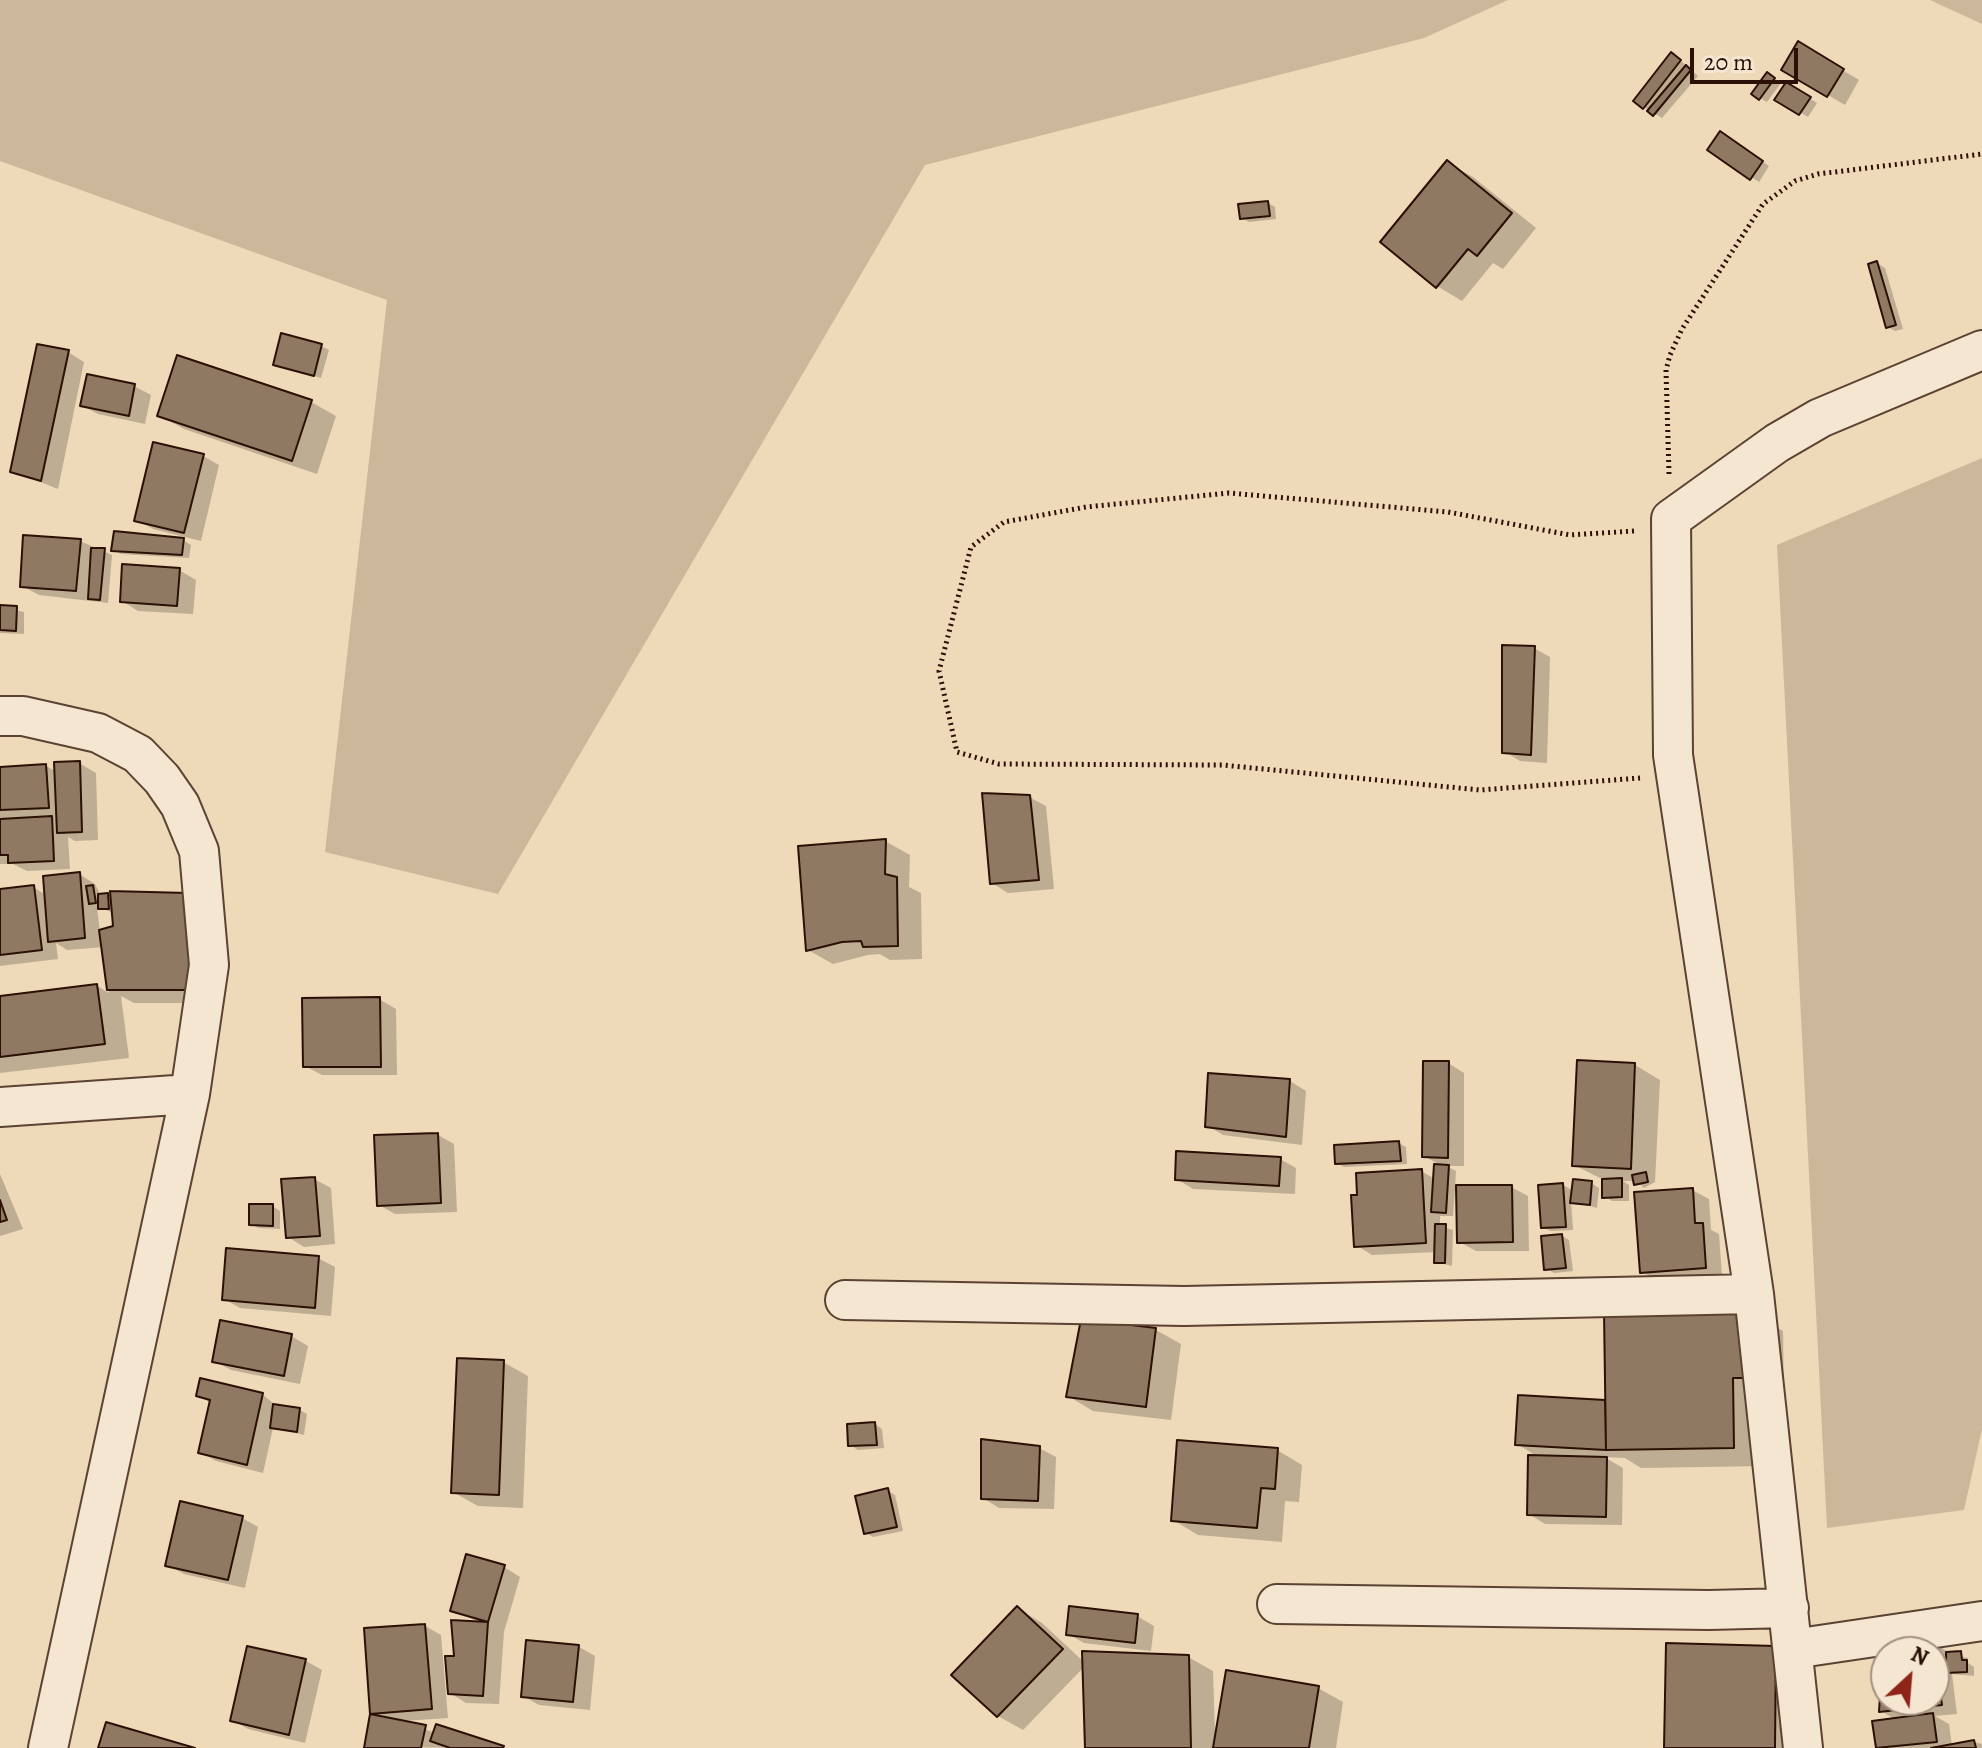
<!DOCTYPE html>
<style>
body{margin:0}
#map{position:relative;width:1982px;height:1748px;overflow:hidden;background:#eed9b8;font-family:Alegreya,serif}
canvas{display:block}
.north{position:absolute;left:1870px;top:1636px;width:80px;height:80px;box-sizing:border-box;background:#f4e6d1;border:2px solid #a3907f;border-radius:50%;rotate:26deg;font-size:22px;font-weight:700;line-height:32px;text-align:center;color:#2a1005}
.north::after{content:'';display:block;margin:auto;width:28px;height:36px;background:#8f2418;clip-path:polygon(50% 0,100% 100%,50% 72%,0 100%)}
.scale{position:absolute;left:1690px;top:48px;width:108px;height:36px;box-sizing:border-box;border:4px solid #2a1005;border-top:0;padding-left:10px;font-size:24px;line-height:28px;white-space:nowrap;color:#2a1005;-webkit-text-stroke:6px #f4e6d1;paint-order:stroke}
</style>
<div id="map">
<canvas width="1982" height="1748"></canvas>
<div class="north">N</div>
<div class="scale">20 m</div>
</div>
<script>
const ctx = document.querySelector('canvas').getContext('2d');
ctx.lineJoin = 'round';
function fill(path, color) {
  ctx.fillStyle = color;
  ctx.fill(path, 'evenodd');
}
function toPath(rows) {
  const path = new Path2D();
  for (const r of rows) {
    path.moveTo(r[0], r[1]);
    for (let i = 2; i < r.length; i += 2) path.lineTo(r[i], r[i + 1]);
  }
  return path;
}
function strokePath(path, color, width, dash) {
  ctx.strokeStyle = color;
  ctx.lineWidth = width;
  ctx.lineCap = dash ? 'butt' : 'round';
  ctx.setLineDash(dash || []);
  ctx.stroke(path);
}
fill(toPath([
 [0,0,1508,0,1424,38,925,165,498,894,325,852,387,300,0,161],
 [1930,0,1982,0,1982,24],
 [1982,458,1982,1429,1964,1510,1827,1528,1777,545]
]), '#cdb79a');
fill(toPath([
 [1799,44,1859,80,1845,105,1784,69],
 [1679,59,1698,76,1662,118,1644,107],
 [1768,74,1781,83,1767,102,1760,98],
 [1786,84,1817,103,1808,117,1777,99],
 [1728,138,1769,166,1759,182,1710,150],
 [1448,163,1473,177,1536,228,1503,269,1493,263,1462,301,1437,286,1382,242],
 [1268,203,1275,207,1276,219,1249,222,1241,217],
 [1877,263,1885,268,1903,329,1895,331,1888,327],
 [321,346,329,350,321,378,275,364],
 [68,352,84,362,58,489,13,471],
 [134,386,151,395,145,424,98,414,82,405],
 [311,402,336,416,317,474,184,429,159,415],
 [203,456,219,465,201,541,153,529,137,520],
 [183,540,191,545,189,558,121,554,113,550],
 [80,541,112,555,108,603,39,595,22,586],
 [179,570,196,580,193,614,138,611,122,601],
 [0,607,24,612,24,634,0,633],
 [1534,648,1550,657,1547,763,1520,761,1504,751],
 [79,763,96,773,98,840,75,841,68,837,70,869,27,871,13,864,0,864,0,769,46,766,57,772],
 [1029,797,1046,806,1054,889,1008,893,992,883],
 [885,841,910,855,909,887,921,893,922,959,890,960,880,954,868,955,833,964,808,950],
 [79,874,95,884,101,896,113,898,217,1003,134,1003,121,996,129,1058,0,1073,0,998,97,986,109,993,104,947,67,950,56,943,58,959,0,966,0,891,33,887,46,895],
 [97,907,114,913,115,927,100,932],
 [379,999,396,1009,397,1075,322,1075,305,1066],
 [1448,1063,1464,1073,1464,1166,1446,1166,1456,1171,1455,1187,1511,1187,1528,1196,1529,1251,1476,1251,1459,1242,1458,1190,1455,1190,1453,1216,1440,1216,1440,1226,1453,1230,1452,1266,1436,1262,1436,1252,1372,1255,1356,1245,1421,1171,1435,1179,1442,1166,1424,1156],
 [1635,1065,1660,1080,1655,1182,1644,1188,1636,1181,1623,1181,1629,1185,1629,1201,1612,1201,1604,1196,1604,1180,1574,1165],
 [1290,1081,1306,1091,1302,1145,1223,1135,1207,1125],
 [438,1135,454,1144,457,1212,395,1214,379,1205],
 [1399,1143,1406,1147,1407,1164,1344,1167,1337,1163],
 [1280,1159,1296,1168,1295,1194,1193,1189,1177,1179],
 [0,1174,23,1229,0,1236],
 [314,1179,331,1188,335,1244,304,1247,288,1237],
 [1591,1183,1599,1188,1597,1208,1571,1201,1573,1230,1551,1231,1543,1227,1563,1185,1574,1191],
 [1692,1190,1709,1199,1711,1230,1719,1234,1722,1276,1658,1281,1642,1272],
 [272,1206,280,1211,280,1229,259,1228,251,1224],
 [1562,1236,1569,1240,1573,1271,1554,1273,1546,1268],
 [318,1258,335,1267,331,1316,240,1308,224,1299],
 [1750,1312,1783,1331,1784,1396,1765,1395,1766,1466,1641,1468,1625,1458,1604,1457,1623,1468,1622,1525,1545,1524,1529,1514,1540,1458,1517,1444,1605,1402,1607,1404],
 [1082,1321,1156,1330,1181,1344,1171,1420,1093,1411,1068,1396],
 [291,1336,308,1346,300,1384,231,1370,214,1361],
 [503,1362,528,1376,523,1508,478,1506,453,1492],
 [202,1380,263,1395,278,1407,300,1410,307,1414,304,1435,273,1428,263,1473,216,1461,200,1452,211,1403,198,1395],
 [875,1424,882,1429,884,1448,858,1450,850,1445],
 [1039,1448,1056,1457,1054,1509,999,1508,983,1498],
 [1277,1450,1302,1465,1299,1502,1285,1501,1282,1542,1198,1535,1173,1520],
 [888,1491,895,1495,903,1531,873,1537,866,1533],
 [242,1518,258,1527,245,1588,184,1574,168,1565],
 [504,1567,520,1577,504,1632,499,1704,466,1703,450,1693,479,1622,452,1610],
 [1017,1608,1042,1623,1084,1662,1188,1657,1213,1671,1215,1735,1318,1688,1343,1702,1336,1748,1087,1748,1085,1666,1023,1730,998,1716,954,1674],
 [1137,1616,1154,1626,1151,1651,1084,1643,1068,1634],
 [425,1626,441,1635,448,1718,403,1721,435,1733,503,1748,366,1747,372,1714],
 [1933,1641,1950,1654,1968,1658,1968,1663,1974,1667,1974,1676,1952,1674,1957,1714,1935,1716,1949,1724,1952,1746,1974,1742,1982,1744,1982,1748,1878,1748,1874,1723,1896,1720,1881,1711,1883,1678,1877,1647],
 [1886,1652,1934,1652,1934,1700,1886,1700],
 [579,1647,595,1656,590,1710,539,1705,523,1696],
 [249,1648,306,1661,322,1670,305,1743,248,1729,232,1720],
 [1776,1648,1799,1748,1666,1748]
]), '#0003');
const building = toPath([
 [1798,41,1844,69,1827,97,1781,70,1798,41],
 [1671,52,1681,60,1643,109,1633,101,1671,52],
 [1686,65,1691,70,1653,116,1647,111,1686,65],
 [1767,72,1775,78,1759,100,1751,94,1767,72],
 [1786,82,1811,97,1799,115,1774,100,1786,82],
 [1720,131,1763,161,1750,180,1707,150,1720,131],
 [1447,160,1512,213,1477,256,1468,249,1436,288,1380,242,1447,160],
 [1268,201,1270,216,1240,219,1238,204,1268,201],
 [1877,261,1896,325,1886,328,1868,264,1877,261],
 [281,333,322,344,314,376,273,365,281,333],
 [37,344,69,350,41,481,10,472,37,344],
 [177,355,312,400,292,461,157,416,177,355],
 [87,374,135,384,129,416,80,406,87,374],
 [153,442,204,454,184,533,134,521,153,442],
 [114,531,184,538,182,555,111,551,114,531],
 [23,535,81,539,76,591,20,587,23,535],
 [91,548,105,548,100,600,88,599,91,548],
 [122,564,180,568,177,606,120,602,122,564],
 [0,605,17,606,16,631,0,630,0,605],
 [1502,645,1535,646,1531,755,1502,753,1502,645],
 [80,761,82,832,57,833,54,762,80,761],
 [46,764,49,808,0,810,0,767,46,764],
 [982,793,1030,795,1039,880,990,884,982,793],
 [52,816,54,861,8,863,8,855,0,855,0,819,52,816],
 [886,839,885,874,897,877,898,946,863,947,861,941,842,942,806,951,798,846,886,839],
 [80,872,85,938,48,942,43,876,80,872],
 [34,885,42,950,0,955,0,889,34,885],
 [93,885,96,903,89,904,86,886,93,885],
 [110,891,188,893,193,990,107,990,99,930,113,926,110,891],
 [108,893,109,909,98,909,98,894,108,893],
 [97,984,105,1044,0,1057,0,996,97,984],
 [380,997,381,1067,303,1067,302,998,380,997],
 [1577,1060,1635,1063,1631,1169,1572,1166,1577,1060],
 [1423,1061,1449,1061,1448,1158,1422,1157,1423,1061],
 [1208,1073,1290,1079,1286,1137,1205,1127,1208,1073],
 [438,1133,441,1203,377,1206,374,1135,438,1133],
 [1399,1141,1401,1161,1335,1164,1334,1145,1399,1141],
 [1176,1151,1281,1157,1279,1186,1175,1180,1176,1151],
 [1434,1164,1449,1165,1446,1213,1431,1212,1434,1164],
 [1422,1169,1426,1243,1354,1247,1351,1195,1357,1195,1356,1173,1422,1169],
 [1646,1172,1648,1182,1634,1185,1632,1175,1646,1172],
 [315,1177,320,1236,286,1238,281,1179,315,1177],
 [1622,1178,1622,1197,1602,1198,1602,1179,1622,1178],
 [1573,1179,1592,1181,1590,1205,1570,1203,1573,1179],
 [1563,1183,1566,1227,1541,1228,1538,1185,1563,1183],
 [1456,1185,1512,1185,1513,1242,1457,1243,1456,1185],
 [1693,1188,1695,1223,1703,1223,1706,1268,1640,1273,1634,1192,1693,1188],
 [0,1200,7,1220,0,1222,0,1200],
 [249,1204,273,1204,273,1226,249,1225,249,1204],
 [1435,1224,1446,1224,1445,1263,1434,1263,1435,1224],
 [1562,1234,1566,1268,1544,1270,1541,1236,1562,1234],
 [226,1248,319,1256,315,1308,222,1300,226,1248],
 [1751,1310,1752,1378,1733,1378,1734,1448,1606,1450,1604,1312,1751,1310],
 [1081,1319,1156,1328,1146,1407,1066,1397,1081,1319],
 [220,1320,292,1334,284,1376,212,1362,220,1320],
 [457,1358,504,1360,499,1495,451,1493,457,1358],
 [200,1378,263,1393,247,1465,198,1453,210,1400,196,1396,200,1378],
 [1518,1395,1605,1400,1606,1450,1515,1445,1518,1395],
 [273,1404,300,1408,297,1432,270,1428,273,1404],
 [875,1422,877,1445,848,1446,847,1424,875,1422],
 [981,1439,1040,1446,1038,1501,981,1499,981,1439],
 [1177,1440,1278,1448,1275,1489,1261,1488,1257,1528,1171,1521,1177,1440],
 [1528,1455,1607,1457,1606,1517,1527,1515,1528,1455],
 [888,1488,897,1527,864,1534,855,1496,888,1488],
 [180,1501,243,1516,228,1580,165,1566,180,1501],
 [466,1554,505,1565,488,1622,450,1611,466,1554],
 [1017,1606,1063,1649,997,1717,951,1675,1017,1606],
 [1069,1606,1138,1614,1135,1643,1066,1635,1069,1606],
 [451,1620,488,1622,483,1696,448,1694,445,1656,454,1656,451,1620],
 [425,1624,432,1709,370,1714,364,1628,425,1624],
 [1933,1639,1942,1705,1879,1712,1881,1679,1874,1646,1933,1639],
 [1886,1652,1934,1652,1934,1700,1886,1700,1886,1652],
 [526,1640,579,1645,573,1702,521,1697,526,1640],
 [1666,1643,1776,1646,1775,1748,1664,1748,1666,1643],
 [247,1646,306,1659,289,1735,230,1721,247,1646],
 [1082,1651,1189,1655,1191,1748,1085,1748,1082,1651],
 [1961,1651,1962,1660,1967,1660,1967,1672,1946,1673,1946,1652,1961,1651],
 [1226,1670,1319,1686,1309,1748,1213,1748,1226,1670],
 [1933,1713,1937,1742,1876,1748,1872,1721,1933,1713],
 [370,1714,426,1725,421,1748,364,1748,370,1714],
 [106,1722,195,1748,98,1748,106,1722],
 [436,1724,504,1746,503,1748,450,1748,430,1741,436,1724],
 [1974,1740,1976,1748,1931,1748,1974,1740]
]);
fill(building, '#907962');
strokePath(building, '#2a1005', 2);
const minor = toPath([
 [0,716,23,716,98,733,138,754,162,779,180,805,199,851,209,965,190,1094,48,1748],
 [0,1107,190,1094],
 [1754,1294,1673,755,1671,519,1777,443,1820,418,1982,350],
 [845,1300,1184,1306,1754,1294,1803,1748],
 [1277,1604,1709,1610,1789,1608],
 [1793,1649,1982,1621]
]);
strokePath(minor, '#5b4232', 42);
strokePath(toPath([
 [1669,474,1666,370,1670,355,1682,329,1763,204,1795,181,1818,174,1982,154],
 [1634,531,1570,535,1448,512,1229,493,1086,507,1004,522,971,547,939,671,957,752,999,764,1222,765,1480,790,1640,778]
]), '#2a1005', 5, [2, 4]);
strokePath(minor, '#f4e6d1', 38);
</script>
